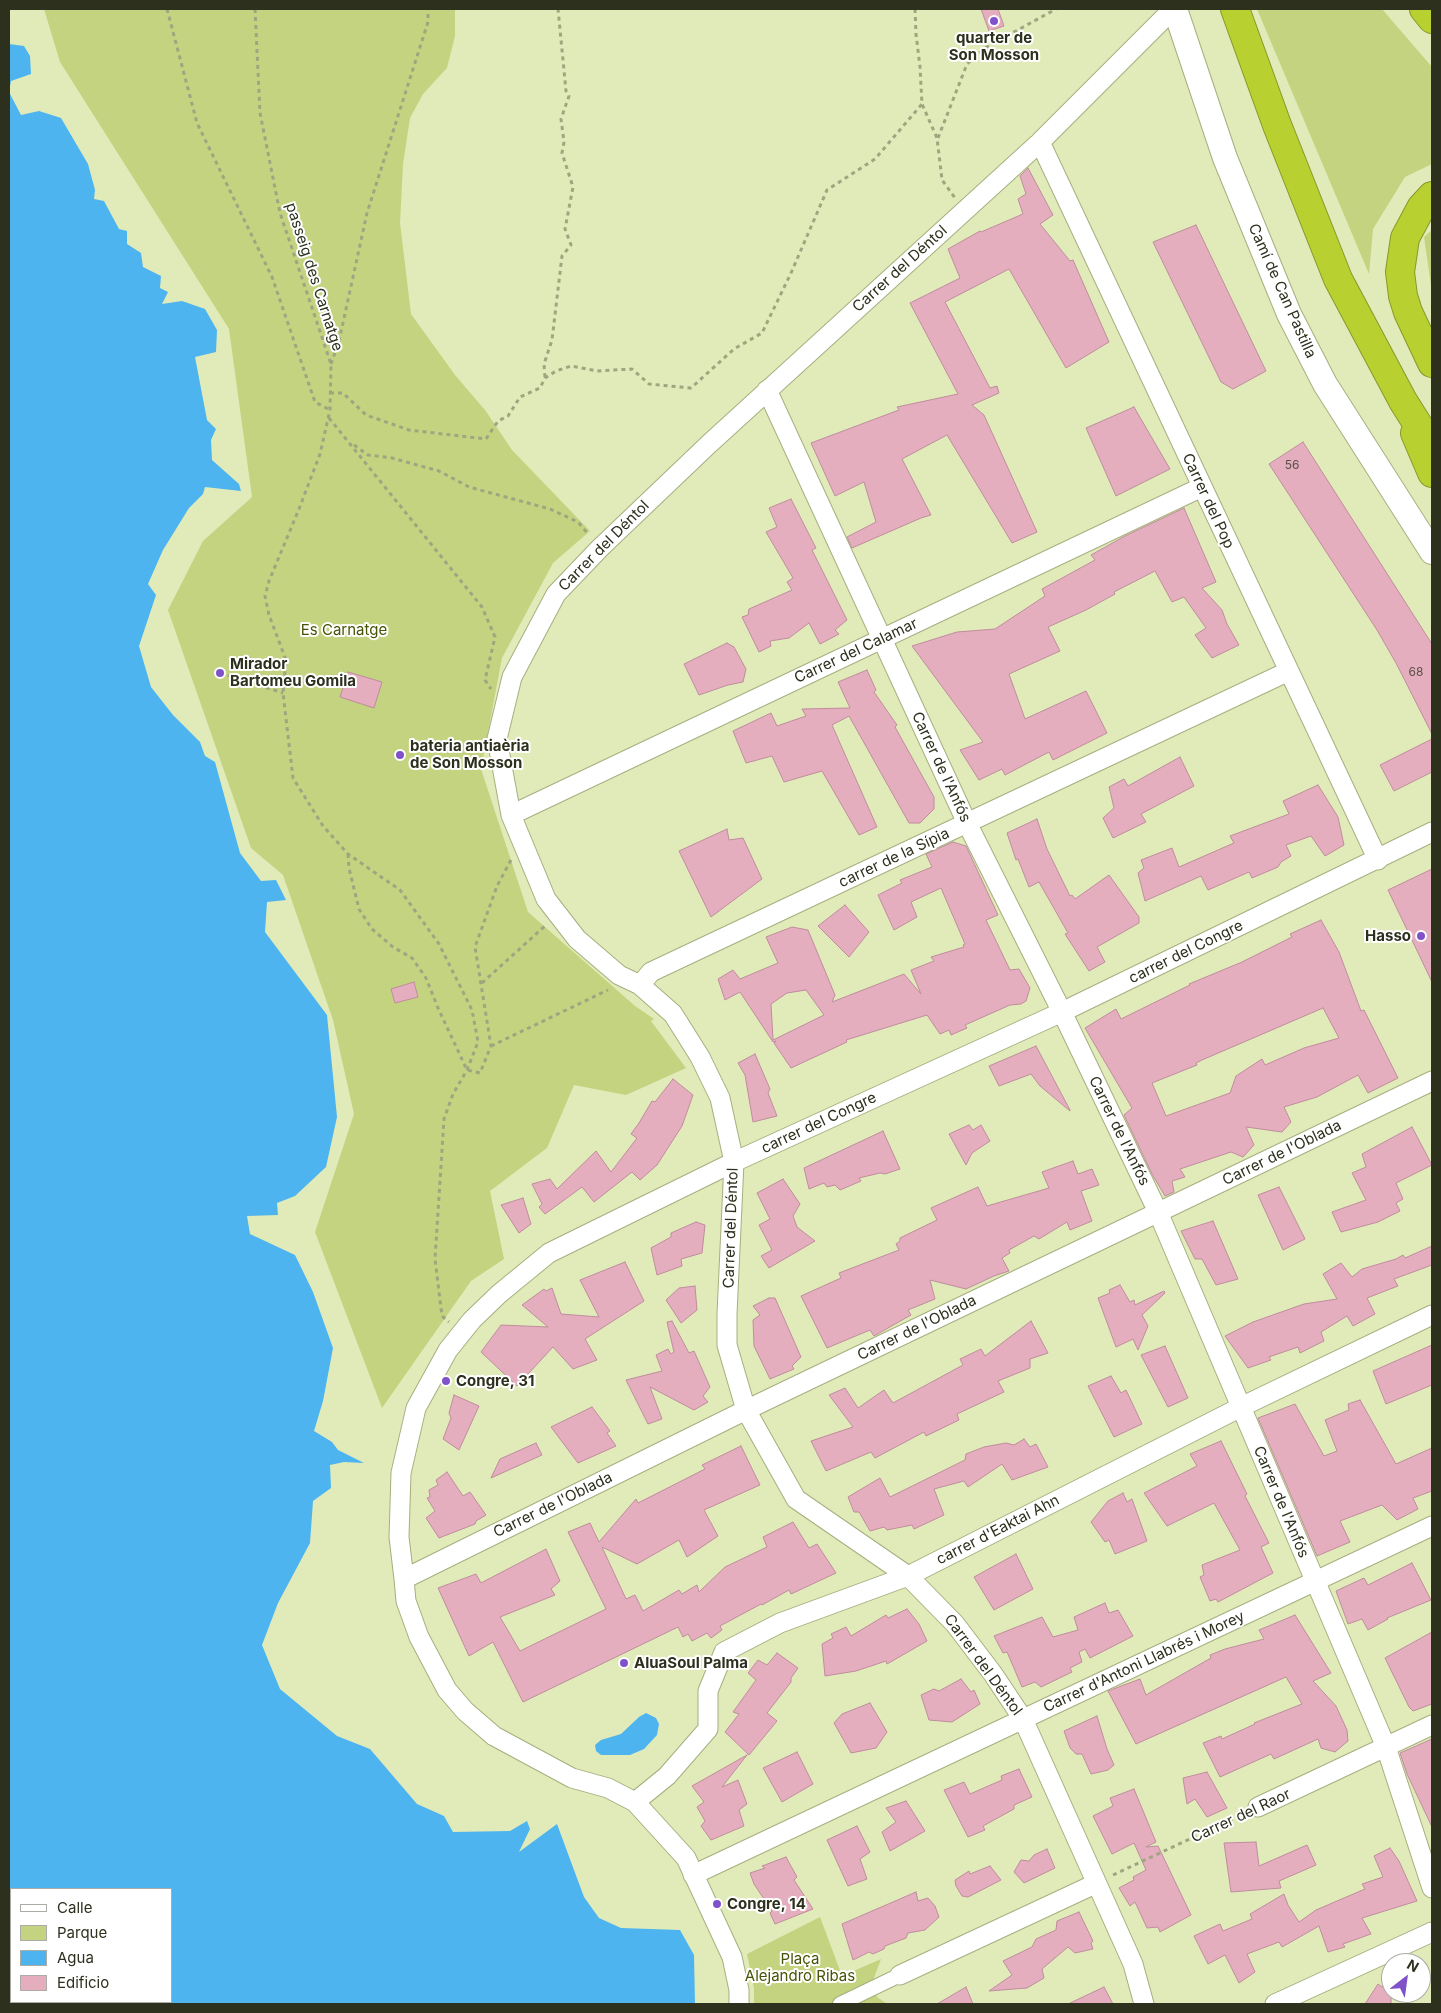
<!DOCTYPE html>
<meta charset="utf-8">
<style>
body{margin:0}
#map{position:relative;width:1441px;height:2013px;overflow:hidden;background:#e0ebb9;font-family:Inter,sans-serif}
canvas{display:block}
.frame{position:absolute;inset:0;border:10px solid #2c301d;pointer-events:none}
.legend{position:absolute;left:10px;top:1888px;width:162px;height:115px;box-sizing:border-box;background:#fff;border:1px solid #abaca5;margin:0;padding:6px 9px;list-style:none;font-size:15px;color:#2c301d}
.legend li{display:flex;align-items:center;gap:10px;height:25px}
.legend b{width:25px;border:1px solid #abaca5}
.north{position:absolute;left:1381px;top:1953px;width:50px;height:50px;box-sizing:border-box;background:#fff;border:1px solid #abaca5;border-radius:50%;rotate:30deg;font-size:14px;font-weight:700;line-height:20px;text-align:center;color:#2c301d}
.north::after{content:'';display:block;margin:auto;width:18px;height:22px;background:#8052ca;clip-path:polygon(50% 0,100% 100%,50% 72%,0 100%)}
</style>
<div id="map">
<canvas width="1441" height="2013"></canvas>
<div class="frame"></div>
<ul class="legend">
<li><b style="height:6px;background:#fff"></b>Calle</li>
<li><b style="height:14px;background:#c3d380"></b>Parque</li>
<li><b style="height:14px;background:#4db4ef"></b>Agua</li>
<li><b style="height:14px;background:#e4aebf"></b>Edificio</li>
</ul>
<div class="north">N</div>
</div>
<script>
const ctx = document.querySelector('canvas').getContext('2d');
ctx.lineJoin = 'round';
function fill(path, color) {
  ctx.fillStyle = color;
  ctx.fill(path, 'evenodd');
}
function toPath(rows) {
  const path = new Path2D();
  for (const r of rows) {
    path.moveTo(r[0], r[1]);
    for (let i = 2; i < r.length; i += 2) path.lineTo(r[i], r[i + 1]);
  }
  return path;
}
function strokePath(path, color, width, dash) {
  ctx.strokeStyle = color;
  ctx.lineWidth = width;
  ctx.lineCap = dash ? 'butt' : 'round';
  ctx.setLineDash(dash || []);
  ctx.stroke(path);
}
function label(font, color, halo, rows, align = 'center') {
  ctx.font = font + ' Inter,sans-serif';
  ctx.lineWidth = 4;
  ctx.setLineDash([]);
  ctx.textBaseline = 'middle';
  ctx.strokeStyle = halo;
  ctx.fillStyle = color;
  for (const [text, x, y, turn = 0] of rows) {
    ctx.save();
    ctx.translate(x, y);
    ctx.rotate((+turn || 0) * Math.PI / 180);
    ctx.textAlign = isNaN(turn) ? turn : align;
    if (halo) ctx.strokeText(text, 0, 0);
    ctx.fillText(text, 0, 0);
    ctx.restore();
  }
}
fill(toPath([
 [44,9,455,9,455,36,447,68,423,94,410,118,403,164,400,223,411,314,455,375,485,410,512,450,590,531,553,563,502,658,481,769,528,912,635,1006,654,1019,651,1021,686,1068,626,1095,574,1085,547,1148,490,1191,504,1259,471,1281,382,1408,315,1232,354,1114,333,1020,283,875,251,848,168,610,203,541,252,497,229,329,60,62],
 [1257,9,1382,9,1432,67,1432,164,1405,177,1373,229,1369,274],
 [1432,230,1432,292,1424,237],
 [820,1917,842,1976,881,1959,874,1978,877,1997,887,2004,754,2004,754,1988,747,1954]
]), '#c3d380');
fill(toPath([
 [9,44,24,46,30,56,31,74,11,81,9,92,21,115,39,111,61,118,88,164,95,190,94,199,104,201,119,229,127,231,127,244,141,253,143,267,161,276,160,288,168,292,162,304,182,301,205,309,217,330,216,352,195,357,207,420,216,429,211,440,212,460,239,484,241,491,205,487,203,494,189,508,163,550,148,584,156,595,139,646,151,687,173,715,200,742,205,756,215,762,240,853,261,881,276,880,286,900,267,902,265,932,327,1015,337,1117,326,1167,295,1196,277,1203,278,1215,247,1216,250,1234,295,1255,313,1292,333,1348,323,1401,314,1431,332,1442,338,1450,364,1463,344,1462,330,1465,331,1488,313,1501,310,1543,278,1603,262,1645,280,1689,337,1736,370,1749,417,1804,444,1816,453,1832,510,1831,527,1821,530,1829,519,1852,557,1824,584,1897,599,1918,621,1928,680,1930,694,1955,695,2004,9,2004],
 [11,1889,171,1889,171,2002,11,2002],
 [646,1713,656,1718,659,1724,657,1735,644,1749,630,1755,601,1755,596,1751,595,1745,601,1740,621,1734,639,1717]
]), '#4db4ef');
const building = toPath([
 [981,9,998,9,1004,26,989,31,981,9],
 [1028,168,1053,215,1040,224,1070,261,1073,260,1109,342,1066,368,1009,269,945,302,990,388,997,386,999,393,972,405,984,415,1037,532,1012,543,947,435,902,459,931,515,921,518,852,548,847,537,876,522,864,482,835,496,811,443,899,410,897,407,958,394,910,303,960,278,948,249,980,231,981,232,1023,214,1018,199,1026,194,1020,176,1028,168],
 [1196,225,1266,371,1233,389,1221,382,1153,242,1196,225],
 [1134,407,1170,469,1116,496,1086,428,1134,407],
 [1303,442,1432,644,1432,734,1396,663,1377,630,1269,464,1303,442],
 [791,499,816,548,812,550,847,620,835,630,839,634,820,644,809,623,789,638,770,641,771,646,759,652,742,617,748,615,749,609,792,590,787,582,793,578,766,532,777,527,769,508,791,499],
 [1184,508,1216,582,1202,588,1222,610,1227,624,1239,645,1212,658,1195,635,1206,628,1184,597,1172,602,1155,571,1114,592,1115,594,1086,610,1048,627,1060,651,1009,674,1025,719,1086,691,1107,733,1053,760,1049,752,1005,775,1002,769,979,780,960,750,983,742,912,646,957,632,995,629,1045,596,1042,589,1095,560,1091,555,1125,536,1184,508],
 [727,643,734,647,746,669,743,682,728,685,699,695,684,664,727,643],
 [867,670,876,690,874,692,897,725,895,727,934,797,934,809,920,823,909,823,849,716,832,725,877,827,859,835,822,771,784,782,772,756,746,763,733,731,771,713,777,726,806,716,802,709,850,708,838,682,867,670],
 [348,672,382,682,374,708,340,697,348,672],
 [1432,739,1432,772,1394,791,1380,765,1432,739],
 [1180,757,1194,786,1141,814,1146,822,1113,838,1103,818,1114,808,1109,787,1124,779,1128,786,1180,757],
 [1318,785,1338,817,1344,845,1325,856,1311,836,1286,845,1291,856,1281,862,1278,867,1252,878,1249,872,1208,890,1201,876,1145,901,1138,873,1144,868,1141,860,1172,848,1179,867,1234,843,1230,836,1289,814,1283,801,1318,785],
 [1037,819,1047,849,1070,896,1072,895,1075,899,1109,875,1139,917,1139,923,1097,947,1105,962,1089,971,1065,934,1068,933,1039,882,1029,887,1018,859,1016,860,1007,833,1037,819],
 [727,829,729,840,743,838,762,879,711,917,679,851,727,829],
 [953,842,966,846,998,915,986,920,1010,970,1019,969,1030,988,1026,1001,1021,1004,1010,1005,965,1025,967,1028,951,1035,949,1030,940,1034,927,1015,846,1040,847,1042,791,1068,774,1043,776,1041,773,1042,740,992,725,1000,718,979,733,970,740,979,778,963,766,937,792,927,808,930,835,995,832,1002,904,974,921,994,911,970,934,961,931,957,964,947,963,945,965,944,941,888,911,902,917,917,894,930,878,895,902,883,900,880,932,867,926,854,953,842],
 [806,990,824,1015,773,1040,771,1004,787,993,806,990],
 [1432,869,1432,982,1388,890,1432,869],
 [845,905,869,932,849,957,818,926,845,905],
 [1321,920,1339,952,1361,1011,1364,1010,1398,1078,1368,1093,1358,1075,1317,1097,1284,1107,1291,1122,1282,1132,1246,1127,1254,1145,1243,1157,1231,1152,1180,1169,1185,1177,1172,1181,1174,1192,1165,1196,1152,1174,1124,1115,1132,1108,1085,1028,1116,1009,1121,1019,1190,985,1189,984,1242,962,1292,937,1290,934,1321,920],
 [1323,1008,1339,1038,1304,1048,1265,1065,1262,1059,1236,1076,1230,1093,1166,1116,1152,1083,1197,1065,1196,1063,1202,1060,1323,1008],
 [414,982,418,997,395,1003,391,989,414,982],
 [1036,1046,1070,1110,1070,1111,1040,1086,1031,1074,999,1086,989,1066,1036,1046],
 [755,1054,770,1089,768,1093,777,1116,753,1122,745,1075,738,1063,755,1054],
 [673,1079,693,1095,682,1126,657,1165,640,1180,632,1172,594,1202,582,1187,545,1214,539,1207,542,1204,532,1184,550,1179,557,1189,596,1151,611,1172,637,1138,631,1134,639,1123,652,1101,655,1102,673,1079],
 [969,1125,973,1130,981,1125,990,1141,972,1153,966,1165,949,1134,969,1125],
 [1412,1127,1432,1165,1396,1183,1403,1199,1396,1203,1400,1211,1378,1222,1341,1232,1332,1212,1366,1200,1352,1173,1366,1167,1362,1154,1412,1127],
 [883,1131,900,1169,885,1174,880,1173,859,1178,861,1181,840,1190,835,1185,827,1187,824,1183,809,1189,804,1168,883,1131],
 [1073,1161,1078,1174,1092,1169,1099,1185,1081,1191,1092,1221,1070,1230,1067,1222,1039,1239,1034,1236,1009,1250,1010,1253,1002,1258,1009,1271,994,1276,966,1289,930,1280,935,1299,908,1310,911,1315,874,1336,870,1330,827,1348,801,1296,841,1278,839,1273,899,1250,896,1244,900,1241,900,1238,937,1220,931,1208,978,1187,987,1206,1049,1188,1042,1172,1073,1161],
 [783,1179,800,1204,793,1216,797,1227,815,1241,769,1268,761,1256,772,1250,759,1225,770,1219,757,1193,783,1179],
 [1279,1187,1305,1239,1283,1250,1258,1195,1279,1187],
 [523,1198,531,1224,519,1233,501,1205,523,1198],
 [1213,1221,1238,1279,1216,1285,1202,1259,1195,1259,1181,1231,1213,1221],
 [696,1222,705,1225,702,1253,681,1259,682,1266,657,1275,651,1248,671,1237,671,1233,696,1222],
 [1432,1246,1432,1265,1394,1279,1398,1286,1367,1298,1375,1314,1353,1326,1347,1316,1321,1332,1324,1341,1300,1353,1298,1347,1269,1357,1271,1360,1248,1368,1225,1336,1253,1322,1304,1304,1337,1299,1323,1274,1341,1263,1352,1277,1362,1269,1396,1259,1403,1255,1405,1258,1432,1246],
 [625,1262,644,1301,585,1339,597,1360,573,1369,553,1347,517,1386,481,1352,501,1325,548,1327,522,1305,544,1289,546,1291,552,1288,561,1314,599,1317,580,1280,625,1262],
 [1120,1285,1130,1302,1134,1300,1135,1305,1164,1291,1165,1293,1142,1315,1148,1326,1138,1350,1133,1339,1116,1347,1098,1298,1110,1293,1109,1290,1120,1285],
 [695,1286,697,1310,681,1323,666,1300,679,1288,695,1286],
 [769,1298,775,1298,801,1357,792,1366,794,1369,770,1379,754,1346,753,1320,760,1315,753,1306,769,1298],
 [672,1321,689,1353,694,1351,710,1387,703,1396,708,1402,694,1410,650,1387,662,1419,648,1424,626,1380,662,1371,656,1355,668,1349,671,1354,674,1352,667,1322,672,1321],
 [1031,1321,1048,1353,1030,1359,1030,1368,998,1381,1004,1392,957,1414,959,1420,926,1436,924,1432,875,1458,871,1452,826,1471,811,1441,853,1427,829,1395,845,1388,858,1408,884,1390,893,1403,963,1365,960,1359,981,1349,985,1356,1031,1321],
 [1432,1345,1432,1385,1386,1404,1373,1371,1432,1345],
 [1165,1346,1188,1398,1168,1407,1141,1355,1165,1346],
 [1111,1376,1121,1393,1126,1390,1142,1424,1114,1437,1088,1386,1111,1376],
 [454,1395,479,1406,459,1450,443,1439,451,1418,449,1413,454,1395],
 [1360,1400,1396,1464,1432,1448,1432,1491,1413,1498,1418,1509,1397,1520,1382,1505,1340,1521,1350,1542,1317,1556,1258,1418,1295,1404,1324,1456,1337,1451,1325,1420,1349,1410,1348,1404,1360,1400],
 [592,1407,610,1431,607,1433,616,1446,578,1463,551,1427,592,1407],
 [1024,1439,1030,1447,1036,1444,1048,1467,1012,1480,1002,1464,968,1487,964,1481,934,1489,944,1515,914,1529,912,1525,887,1530,884,1527,870,1531,859,1512,854,1512,848,1497,880,1478,890,1497,965,1460,966,1454,984,1447,1006,1443,1014,1445,1024,1439],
 [1221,1441,1247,1494,1245,1496,1269,1543,1261,1547,1273,1573,1218,1602,1216,1599,1210,1601,1200,1577,1204,1575,1202,1565,1240,1550,1214,1503,1167,1526,1144,1493,1197,1466,1190,1454,1221,1441],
 [536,1443,542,1455,491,1478,500,1459,536,1443],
 [741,1446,760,1485,704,1510,718,1536,687,1557,679,1540,637,1564,602,1547,626,1599,635,1595,643,1611,679,1590,682,1594,697,1585,699,1592,725,1567,767,1547,763,1537,793,1522,809,1548,817,1544,836,1573,791,1594,789,1590,762,1605,761,1604,720,1626,722,1630,711,1638,707,1633,692,1641,688,1634,683,1637,678,1627,523,1702,493,1642,469,1656,438,1588,476,1574,481,1583,546,1549,560,1581,551,1589,555,1595,500,1617,520,1651,606,1609,568,1532,590,1523,599,1542,636,1499,638,1503,705,1469,702,1465,741,1446],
 [447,1472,463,1496,470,1492,486,1515,476,1521,475,1524,439,1538,426,1518,435,1511,427,1498,430,1497,429,1490,438,1485,436,1480,447,1472],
 [1123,1493,1127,1502,1132,1499,1147,1541,1115,1554,1109,1540,1105,1542,1091,1522,1108,1501,1123,1493],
 [1016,1554,1033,1589,994,1610,974,1577,1016,1554],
 [1412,1563,1431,1600,1387,1618,1388,1619,1368,1630,1362,1619,1348,1624,1336,1591,1364,1578,1368,1585,1412,1563],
 [1105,1603,1109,1613,1118,1610,1133,1636,1090,1658,1085,1649,1079,1652,1082,1662,1070,1668,1072,1672,1041,1687,1035,1682,1022,1687,1007,1652,1003,1653,994,1636,1042,1617,1053,1637,1078,1630,1074,1617,1105,1603],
 [907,1609,919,1624,927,1641,887,1664,886,1661,856,1671,825,1676,822,1644,833,1638,831,1634,846,1627,851,1636,886,1615,888,1618,907,1609],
 [1295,1615,1331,1673,1313,1681,1336,1706,1347,1730,1348,1741,1342,1746,1335,1752,1321,1748,1318,1739,1274,1759,1271,1754,1220,1777,1203,1743,1221,1736,1222,1739,1255,1724,1254,1723,1302,1704,1286,1677,1136,1744,1108,1691,1140,1679,1146,1695,1211,1658,1210,1655,1225,1649,1264,1639,1259,1630,1295,1615],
 [1432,1632,1432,1704,1413,1711,1409,1707,1385,1658,1432,1632],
 [777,1653,798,1668,791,1678,791,1682,767,1713,777,1721,749,1755,725,1732,739,1714,733,1712,756,1680,748,1673,758,1660,767,1665,777,1653],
 [961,1679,971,1692,974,1690,980,1704,952,1722,929,1720,921,1695,934,1689,939,1691,961,1679],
 [870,1703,887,1732,876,1748,851,1753,834,1723,842,1714,870,1703],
 [1097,1716,1107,1749,1114,1765,1108,1770,1091,1774,1082,1754,1076,1754,1070,1748,1064,1731,1097,1716],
 [1432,1739,1432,1827,1407,1774,1400,1753,1432,1739],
 [797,1752,813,1784,782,1802,763,1768,797,1752],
 [747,1755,722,1787,738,1780,747,1804,739,1810,744,1826,711,1840,701,1826,705,1821,697,1807,704,1802,692,1786,747,1755],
 [1019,1769,1032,1797,1014,1805,1014,1809,983,1826,985,1830,968,1837,944,1790,964,1782,970,1794,1002,1780,1001,1776,1019,1769],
 [1207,1772,1227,1808,1207,1817,1195,1799,1187,1804,1183,1778,1207,1772],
 [1134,1789,1156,1842,1146,1847,1158,1846,1191,1915,1160,1932,1158,1927,1147,1928,1135,1902,1130,1906,1119,1888,1134,1880,1133,1877,1146,1870,1134,1843,1112,1854,1093,1816,1113,1806,1110,1798,1134,1789],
 [906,1801,925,1831,890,1851,882,1832,896,1822,886,1808,906,1801],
 [857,1826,870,1852,860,1859,867,1879,848,1886,827,1840,857,1826],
 [1256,1842,1259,1866,1307,1845,1316,1865,1279,1881,1281,1888,1231,1892,1224,1843,1256,1842],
 [1390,1848,1399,1861,1417,1901,1362,1918,1371,1934,1343,1944,1345,1947,1328,1952,1319,1926,1282,1947,1279,1942,1247,1954,1255,1972,1239,1983,1225,1955,1208,1964,1194,1936,1220,1924,1223,1931,1252,1919,1250,1914,1284,1894,1288,1905,1299,1922,1316,1910,1365,1889,1362,1884,1383,1877,1374,1856,1390,1848],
 [1047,1849,1055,1868,1024,1883,1014,1872,1021,1860,1029,1861,1034,1855,1047,1849],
 [786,1857,797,1877,794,1880,813,1909,775,1924,770,1913,772,1911,754,1884,750,1873,765,1868,762,1866,786,1857],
 [990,1866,1001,1880,968,1897,962,1896,956,1886,955,1880,969,1871,970,1874,990,1866],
 [916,1892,918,1901,928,1898,935,1906,939,1917,925,1930,908,1933,906,1938,885,1946,884,1949,873,1954,869,1952,853,1960,842,1924,916,1892],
 [1079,1912,1093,1941,1091,1943,1093,1949,1075,1953,1068,1947,1042,1969,1044,1978,1027,1988,989,1991,1012,1975,1003,1961,1032,1947,1036,1939,1056,1930,1057,1921,1079,1912],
 [1391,1982,1391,2004,1365,2004,1378,1984,1382,1987,1391,1982],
 [966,1987,973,2004,937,2004,966,1987],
 [1104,1987,1113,2004,1068,2004,1104,1987]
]);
fill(building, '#e4aebf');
strokePath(building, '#bf8c9c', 1);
const pedestrian = toPath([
 [840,2004,900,1975]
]);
const minor = toPath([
 [1040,142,1378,860],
 [767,390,967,823,1062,1012,1158,1212,1386,1747,1432,1888],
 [511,815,1202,487],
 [640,985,651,972,1289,671],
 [404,1579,746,1410,1432,1081],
 [635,1802,667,1776,708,1729,708,1691,724,1652,780,1623,908,1576,1241,1407,1432,1315],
 [1258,1807,1432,1725],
 [693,1875,1432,1526],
 [900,1975,1095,1884],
 [739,2004,739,1990,732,1957,686,1858,635,1802,608,1788,572,1778,494,1736,465,1711,447,1690,419,1637,406,1601,404,1579,399,1537,401,1473,416,1408,448,1350,472,1320,499,1294,549,1253,734,1162,1062,1012,1432,832],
 [1144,2004,1133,1964,1023,1719,993,1674,955,1624,908,1576,796,1499,746,1410,727,1345,727,1314,734,1162,720,1098,700,1057,673,1014,640,985,619,975,577,939,546,899,511,815,497,739,512,677,556,594,600,548,709,444,1040,142,1173,9],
 [1275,2004,1432,1932]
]);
const tertiary = toPath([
 [1175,9,1225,158,1289,314,1325,384,1432,552]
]);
const motorway = toPath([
 [1235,9,1277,125,1338,279,1403,401,1432,447],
 [1424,9,1432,19],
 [1432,196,1421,208,1405,238,1400,272,1403,296,1408,312,1432,363],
 [1415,433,1432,473]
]);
strokePath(pedestrian, '#a5af7f', 16);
strokePath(minor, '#a5af7f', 21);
strokePath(tertiary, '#a5af7f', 26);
strokePath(motorway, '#88982a', 30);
strokePath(toPath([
 [167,9,197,123,272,277,315,402,330,410],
 [255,9,260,113,280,213,331,364,330,410,320,454,299,509,269,581,265,596,269,615,286,660,283,693,293,778,323,826,348,854,400,890,439,944,472,1010,478,1042,467,1070,453,1094,444,1119,435,1259,442,1316,449,1322],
 [915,9,916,34,920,67,922,104,937,138,942,180,955,198],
 [938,138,967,64,985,48,1056,9],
 [331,364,339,341,367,213,428,22,428,9],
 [545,377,544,364,552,340,562,256,571,245,565,229,573,187,562,153,564,142,561,119,569,96,566,91,558,9],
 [330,393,343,393,366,415,409,430,486,439,498,421,508,416,520,397,540,388,545,378,556,371,571,366,597,371,632,369,649,384,691,388,734,349,762,333,791,273,827,190,875,159,922,104],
 [329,418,482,607,495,637,485,680,491,689],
 [354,445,368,455,392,458,439,471,469,487,550,509,578,522,589,535],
 [220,673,283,693],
 [348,854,349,868,359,909,372,929,393,947,412,958,426,978,438,1008,467,1070,480,1073,491,1046,475,947,497,886,511,860],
 [482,983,546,925],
 [491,1046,608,990],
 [1113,1875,1243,1814]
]), '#9ea680', 3, [4, 4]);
strokePath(pedestrian, '#fff', 14);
strokePath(minor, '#fff', 19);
strokePath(tertiary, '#fff', 24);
strokePath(motorway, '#b9d031', 28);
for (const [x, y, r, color] of [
 [994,21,5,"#8052ca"],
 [220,673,5,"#8052ca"],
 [400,755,5,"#8052ca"],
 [1421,936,5,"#8052ca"],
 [446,1381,5,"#8052ca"],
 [624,1663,5,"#8052ca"],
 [717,1904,5,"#8052ca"]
]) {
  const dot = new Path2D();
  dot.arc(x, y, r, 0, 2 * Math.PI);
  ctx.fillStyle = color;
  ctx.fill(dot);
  strokePath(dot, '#fff', 2);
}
label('12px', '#5a5046', null, [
 ["56",1292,465],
 ["68",1416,672]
]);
label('bold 15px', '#2c301d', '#fff', [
 ["quarter de",994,38,"center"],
 ["Son Mosson",994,55,"center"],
 ["Mirador",230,664],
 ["Bartomeu Gomila",230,681],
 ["bateria antiaèria",410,746],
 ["de Son Mosson",410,763],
 ["Hasso",1411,936,"right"],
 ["Congre, 31",456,1381],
 ["AluaSoul Palma",634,1663],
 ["Congre, 14",727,1904]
], 'left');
label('15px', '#2c301d', '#fff', [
 ["Carrer del Déntol",900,269,-42],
 ["passeig des Carnatge",314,277,72],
 ["Camí de Can Pastilla",1282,291,66],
 ["Carrer del Pop",1208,501,65],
 ["Carrer del Déntol",604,546,-45],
 ["Carrer del Calamar",856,651,-25],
 ["Carrer de l'Anfós",941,767,65],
 ["carrer de la Sípia",894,858,-25],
 ["carrer del Congre",1186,952,-26],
 ["carrer del Congre",819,1123,-25],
 ["Carrer de l'Anfós",1119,1131,64],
 ["Carrer de l'Oblada",1282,1153,-26],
 ["Carrer del Déntol",731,1228,-88],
 ["Carrer de l'Oblada",917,1328,-26],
 ["Carrer de l'Anfós",1281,1502,67],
 ["Carrer de l'Oblada",553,1505,-26],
 ["carrer d'Eaktai Ahn",998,1530,-27],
 ["Carrer d'Antoni Llabrés i Morey",1144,1662,-25],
 ["Carrer del Déntol",983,1665,54],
 ["Carrer del Raor",1241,1816,-25]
]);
label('15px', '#495305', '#fff', [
 ["Es Carnatge",344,630],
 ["Plaça",800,1959],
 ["Alejandro Ribas",800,1976]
]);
</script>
